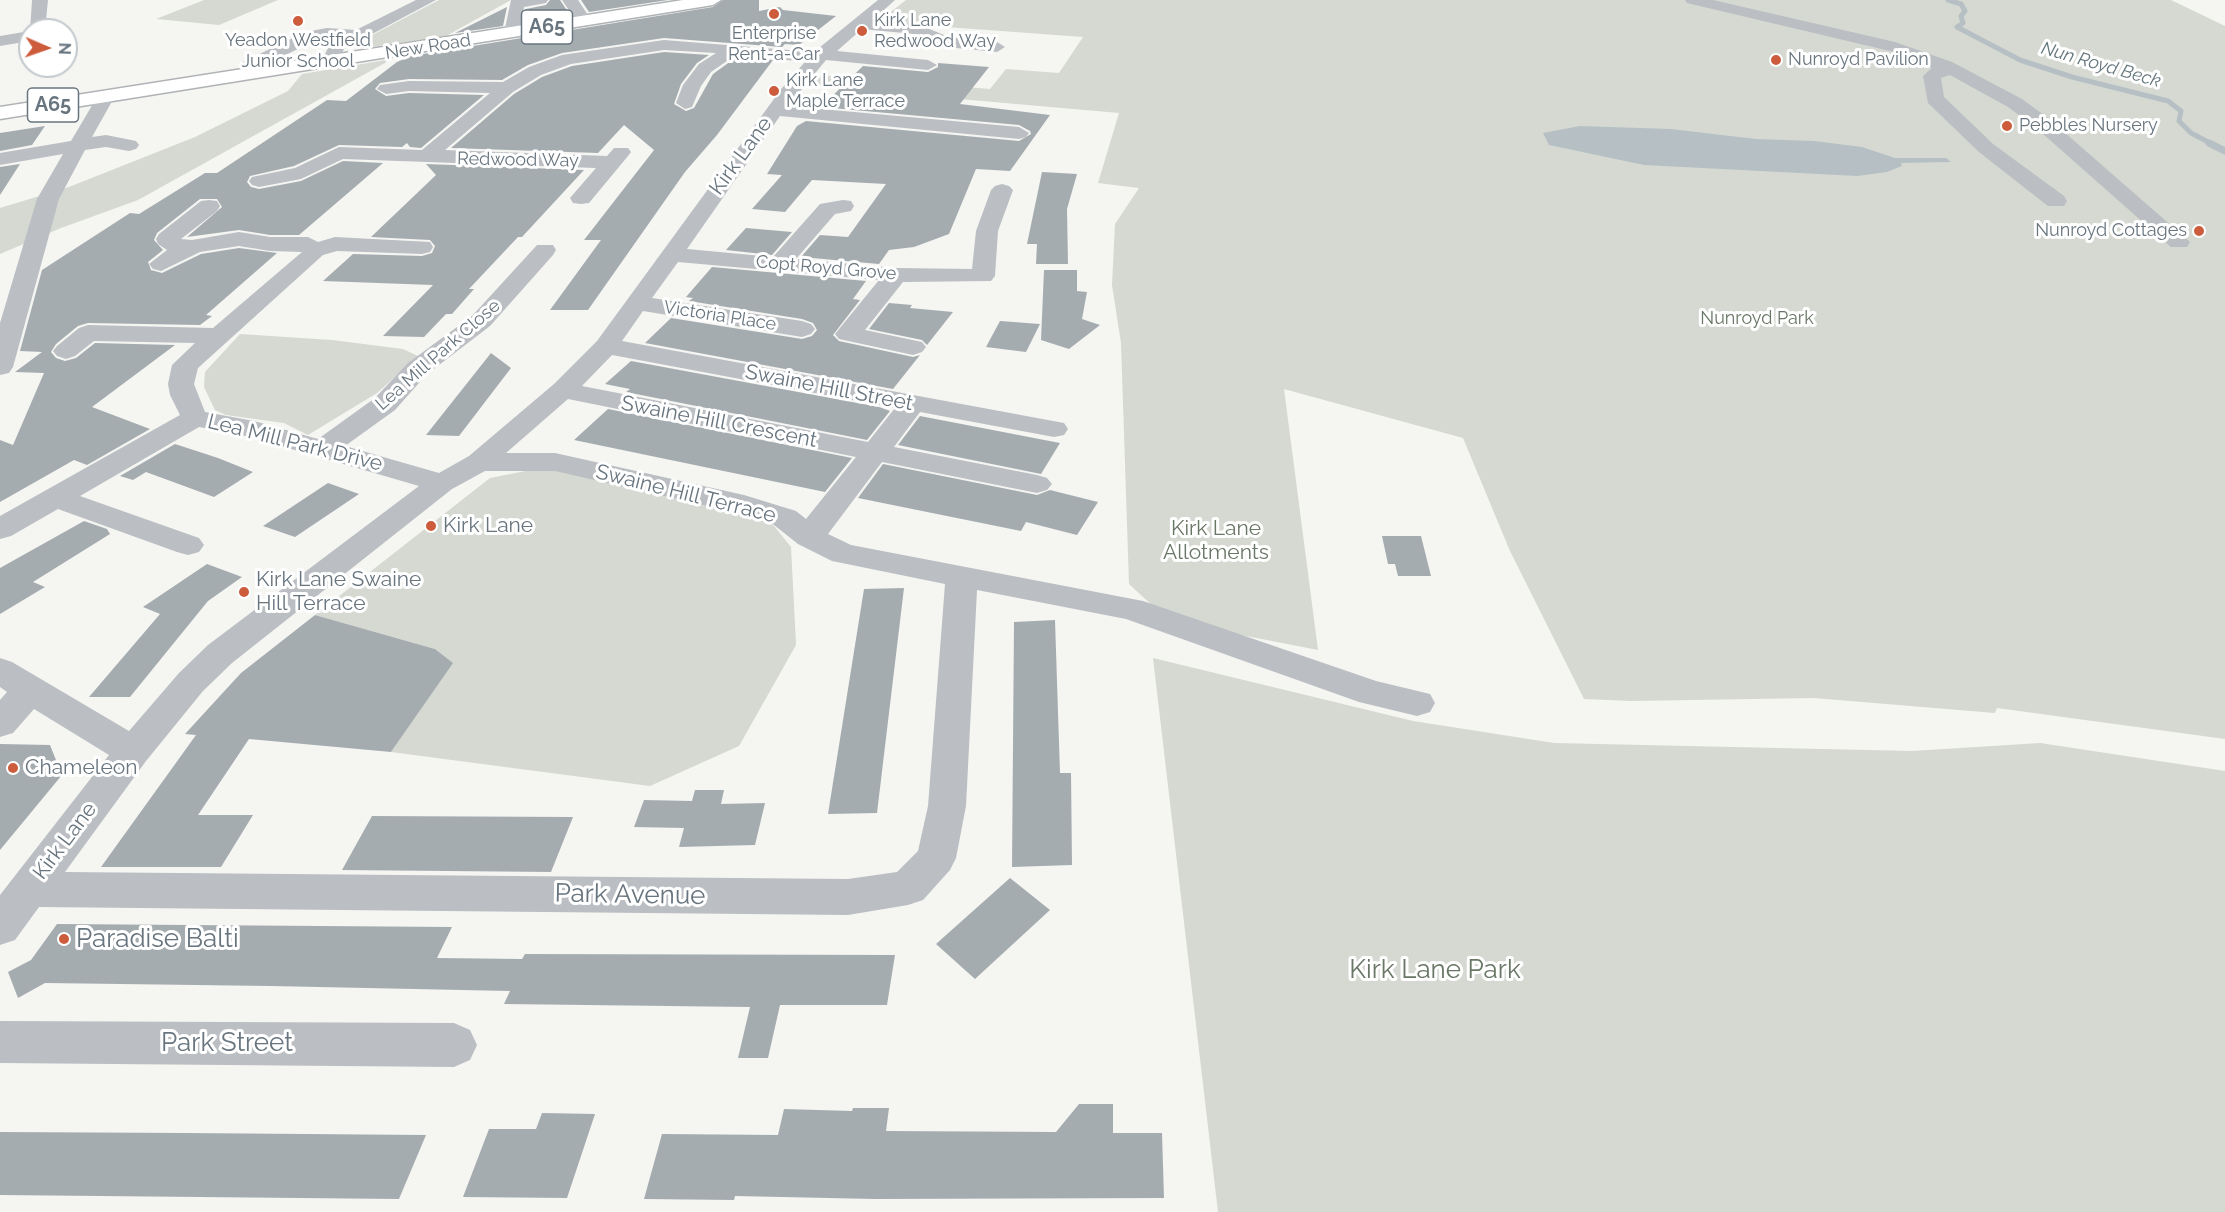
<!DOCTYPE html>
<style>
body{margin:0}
#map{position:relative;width:2225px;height:1212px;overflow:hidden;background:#f5f5f2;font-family:Raleway,sans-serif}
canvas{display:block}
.north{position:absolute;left:18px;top:18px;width:60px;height:60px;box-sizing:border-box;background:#fff;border:2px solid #c3c8cc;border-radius:50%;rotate:92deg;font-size:16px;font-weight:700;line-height:24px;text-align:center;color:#68757f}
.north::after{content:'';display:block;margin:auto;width:21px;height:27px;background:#cc5c3b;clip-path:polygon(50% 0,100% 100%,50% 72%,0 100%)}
</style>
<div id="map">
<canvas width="2225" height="1212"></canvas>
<div class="north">N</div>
</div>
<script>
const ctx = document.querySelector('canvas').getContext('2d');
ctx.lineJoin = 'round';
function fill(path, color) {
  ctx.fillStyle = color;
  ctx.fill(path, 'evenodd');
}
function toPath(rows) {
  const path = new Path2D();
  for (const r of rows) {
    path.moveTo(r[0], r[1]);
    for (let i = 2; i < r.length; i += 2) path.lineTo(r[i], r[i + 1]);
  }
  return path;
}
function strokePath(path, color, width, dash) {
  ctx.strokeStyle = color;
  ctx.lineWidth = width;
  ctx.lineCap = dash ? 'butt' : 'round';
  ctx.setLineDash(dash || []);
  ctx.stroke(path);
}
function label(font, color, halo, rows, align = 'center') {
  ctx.font = font + ' Raleway,sans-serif';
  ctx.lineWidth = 6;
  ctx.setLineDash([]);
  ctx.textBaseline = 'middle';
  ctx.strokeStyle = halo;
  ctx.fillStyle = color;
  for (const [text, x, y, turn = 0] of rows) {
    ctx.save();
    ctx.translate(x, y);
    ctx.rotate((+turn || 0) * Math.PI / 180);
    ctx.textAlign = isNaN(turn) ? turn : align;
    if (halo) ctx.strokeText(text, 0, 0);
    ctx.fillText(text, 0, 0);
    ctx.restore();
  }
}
fill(toPath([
 [204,0,278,0,219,25,156,19],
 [439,0,511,0,446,36,357,49,357,43],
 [906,0,2171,0,2225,26,2225,739,1997,708,1995,713,1814,698,1631,701,1584,699,1510,551,1463,438,1284,389,1318,650,1169,621,1129,584,1121,343,1112,285,1115,224,1139,188,1098,183,1119,113,811,86,821,75,990,89,1006,69,1059,73,1083,37,878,22],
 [392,59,138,200,61,228,0,254,0,208,69,187,195,137,288,91,302,74],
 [240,334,332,340,403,349,418,356,377,393,308,435,284,423,226,415,215,410,204,387,205,372],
 [546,467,742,512,774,526,791,547,796,645,739,746,650,786,391,752,452,663,435,649,315,615,490,478],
 [1153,658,1413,721,1554,743,1912,751,2040,743,2225,771,2225,1212,1218,1212]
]), '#d5d9d2');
fill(toPath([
 [1580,126,1671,129,1756,139,1814,141,1862,147,1895,158,1946,158,1951,162,1901,163,1902,166,1887,172,1857,176,1644,165,1549,145,1543,133]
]), '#b6c0c4');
strokePath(toPath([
 [1948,0,1961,4,1965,11,1961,16,1963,23,1957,27,2020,60,2072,77,2168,101,2181,111,2179,121,2191,133,2212,144]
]), '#b6c0c4', 5);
strokePath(toPath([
 [2209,143,2225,151]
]), '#b6c0c4', 7);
fill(toPath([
 [550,0,560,0,570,15,524,23,526,9,546,5],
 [581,0,668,0,589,12],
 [723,0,759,0,759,11,780,7,783,10,836,16,799,45,785,44,782,47,664,38,562,53,528,65,502,80,409,79,380,83,375,89,386,96,409,93,484,95,421,148,410,147,407,143,402,147,339,145,294,166,250,176,247,182,251,187,259,189,301,181,343,161,383,163,299,235,270,235,239,230,187,237,222,207,217,199,200,199,157,233,154,240,163,250,148,262,151,270,162,273,201,254,239,248,277,253,206,315,212,316,200,325,88,323,78,326,56,344,51,352,56,358,65,361,76,358,95,343,175,345,92,407,150,429,87,465,74,460,0,502,0,440,13,445,44,373,15,372,42,352,20,351,42,270,130,213,139,214,205,173,217,173,327,100,346,101,397,62,411,56,713,7],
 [507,7,503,26,455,33],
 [664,52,709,55,697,63,681,84,674,104,686,111,694,108,713,74,738,56,773,60,717,135,685,172,588,310,550,310,601,240,584,240,654,150,624,125,598,153,451,148,514,94,542,77,572,66],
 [938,63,989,67,960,104,1050,115,1010,171,976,169,949,234,914,247,889,250,879,264,801,257,820,235,848,237,886,184,812,180,785,212,752,209,782,175,767,174,797,126,806,121,1019,141,1031,134,1030,131,1019,125,821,107,863,66,928,72,938,67],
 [45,126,32,145,0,151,0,133],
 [20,164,0,195,0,167],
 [426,164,584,170,522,237,518,237,469,289,474,289,452,314,446,314,424,337,383,336,433,285,323,281,353,254,422,256,432,253,435,246,430,240,371,237,436,175],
 [1042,172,1077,174,1067,209,1068,264,1036,264,1037,244,1027,244],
 [746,228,792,232,772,255,726,250],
 [712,267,866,281,853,299,860,300,833,335,839,341,913,357,920,355,893,389,645,343,671,318,802,339,812,336,817,330,813,323,802,319,689,301,693,298,686,297],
 [1044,270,1077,270,1077,291,1087,292,1082,319,1100,325,1069,349,1041,340],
 [889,303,912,305,910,308,953,312,927,345,922,340,869,329],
 [1000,321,1040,324,1026,352,986,347],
 [491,353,511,368,459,436,426,435],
 [631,361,879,407,890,411,867,440,626,392,630,389,605,384],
 [608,409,852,458,825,492,574,440],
 [920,416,1060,443,1041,474,898,445],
 [175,444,218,458,253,472,214,497,146,472,133,480,120,476],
 [883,464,1037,495,1050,490,1098,502,1077,535,1026,522,1021,531,858,498],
 [328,483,359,494,295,537,263,526],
 [84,521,107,529,110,534,33,582,45,587,0,614,0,568],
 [1382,536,1421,536,1431,576,1398,576,1395,564,1388,564],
 [207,564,242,577,208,601,130,697,89,697,160,614,143,607],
 [904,588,877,813,828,814,864,589],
 [315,615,435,649,453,663,391,752,249,739,198,815,253,815,221,867,101,867,196,735,185,734,241,673],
 [1055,620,1060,773,1071,773,1072,865,1012,867,1014,622],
 [0,744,50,745,62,775,0,850],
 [695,790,724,790,721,804,765,803,755,845,679,847,684,828,634,827,644,800,692,801],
 [372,816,573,817,551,872,342,870],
 [1010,878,1050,910,975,979,936,944],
 [57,924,452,927,437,958,522,959,525,954,895,955,887,1005,780,1005,768,1058,738,1058,750,1007,504,1004,510,991,271,986,45,983,18,998,8,972,31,960],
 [1079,1104,1113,1104,1113,1133,1162,1133,1164,1198,875,1199,735,1196,734,1200,644,1199,662,1134,778,1135,784,1109,852,1111,853,1108,889,1108,886,1131,1056,1132],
 [542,1113,595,1114,567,1198,463,1197,489,1129,536,1129],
 [0,1132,185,1133,426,1135,399,1199,0,1195]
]), '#a5acb0');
const major = toPath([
 [683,0,721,0,713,5,0,119,0,107,683,0]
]);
strokePath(major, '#afb3b6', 3);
fill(toPath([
 [32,0,48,0,45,30,30,30,30,41,0,46,0,36,30,31,32,0],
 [416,0,436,0,344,49,336,66,324,66,321,62,331,42,338,39,327,38,316,40,255,70,243,70,240,66,243,62,305,32,327,28,356,30,416,0],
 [511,0,548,0,546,3,524,7,520,33,512,38,504,33,511,0],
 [562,0,578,0,592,21,590,24,578,24,562,0],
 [878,0,895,0,873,20,917,24,949,37,997,42,1005,47,997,52,946,47,914,34,862,29,837,51,928,60,937,65,928,70,826,60,788,106,1019,127,1029,133,1026,137,1019,139,780,116,687,249,773,257,820,204,843,200,851,201,854,206,851,211,835,214,796,259,896,268,972,269,976,231,991,190,995,186,1002,184,1009,186,1013,190,998,231,995,276,991,281,903,282,865,330,922,342,926,347,922,352,913,355,839,339,835,334,879,280,678,262,652,298,802,321,811,324,815,329,811,334,802,337,643,311,622,341,1064,423,1068,429,1064,435,1054,437,920,412,894,447,1037,475,1047,478,1052,484,1047,490,1037,493,882,462,828,534,851,545,1143,601,1376,681,1430,694,1435,703,1430,712,1417,716,1359,702,1126,619,977,590,966,806,956,858,950,870,923,900,908,905,848,915,39,907,15,940,0,945,0,895,109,755,34,709,13,733,0,737,0,700,7,692,0,687,0,658,12,662,129,731,179,673,208,645,419,486,250,437,199,427,80,496,199,538,204,545,199,552,188,555,177,552,58,509,11,536,0,539,0,516,180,415,170,395,168,384,172,365,195,343,94,341,75,356,66,359,57,356,53,351,57,346,79,328,88,325,213,328,302,252,270,251,239,246,200,252,161,271,153,269,149,264,167,250,158,244,156,239,159,234,201,201,209,200,217,201,220,206,217,211,181,239,192,240,239,232,270,237,308,237,318,242,335,237,430,242,433,247,430,252,422,254,337,251,323,255,198,368,194,384,205,412,254,421,318,439,375,398,408,363,472,316,537,245,553,245,556,250,553,255,490,326,426,375,395,410,345,446,439,473,469,456,554,384,597,341,782,88,805,62,737,54,711,72,701,86,692,107,685,109,676,103,683,85,699,64,716,53,664,50,571,64,541,75,513,92,445,150,607,156,614,148,628,148,631,152,628,156,589,203,581,204,573,203,570,198,596,168,343,159,301,179,259,187,252,185,249,181,252,177,295,168,339,147,422,150,490,93,409,91,386,94,377,89,380,85,409,81,503,82,529,67,562,55,664,40,814,52,878,0],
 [612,355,895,408,868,442,582,386,612,355],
 [568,399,856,457,806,519,796,511,744,495,555,453,506,453,568,399],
 [485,471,555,471,726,510,774,525,798,544,832,561,945,584,928,806,918,851,897,872,848,879,65,872,146,761,203,691,232,663,452,489,485,471],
 [1685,0,1713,0,1895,42,1952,62,2022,99,2048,118,2190,242,2187,247,2171,247,2034,126,2008,107,1950,75,1941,78,1944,97,1993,144,2064,196,2067,201,2064,206,2048,206,1979,152,1928,103,1923,76,1932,68,1890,51,1687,3,1685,0],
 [106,90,115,96,92,137,106,135,136,141,139,145,136,149,129,151,106,147,85,150,59,199,13,367,9,373,0,375,0,323,37,199,63,154,0,165,0,153,71,141,100,92,106,90],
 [0,1021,454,1023,470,1030,477,1045,470,1060,454,1067,0,1063,0,1021]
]), '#bbbec2');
fill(major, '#fff');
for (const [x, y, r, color] of [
 [774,14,6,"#cc5c3b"],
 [298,21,6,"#cc5c3b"],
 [862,31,6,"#cc5c3b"],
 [1776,60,6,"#cc5c3b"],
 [774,91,6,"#cc5c3b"],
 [2007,126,6,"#cc5c3b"],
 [2199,231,6,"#cc5c3b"],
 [431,526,6,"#cc5c3b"],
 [244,592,6,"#cc5c3b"],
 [13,768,6,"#cc5c3b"],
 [64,939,6,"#cc5c3b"]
]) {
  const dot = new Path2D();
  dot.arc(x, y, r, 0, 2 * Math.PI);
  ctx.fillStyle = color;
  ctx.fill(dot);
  strokePath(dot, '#fff', 2);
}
label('18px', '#68757f', '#fff', [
 ["Kirk Lane",874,21],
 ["Redwood Way",874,42],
 ["Enterprise",774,34,"center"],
 ["Rent-a-Car",774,55,"center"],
 ["Yeadon Westfield",298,41,"center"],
 ["Junior School",298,62,"center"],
 ["Nunroyd Pavilion",1788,60],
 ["Kirk Lane",786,81],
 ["Maple Terrace",786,102],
 ["Pebbles Nursery",2019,126],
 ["Nunroyd Cottages",2187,231,"right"]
], 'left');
label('18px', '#68757f', '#fff', [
 ["New Road",428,47,-9],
 ["Redwood Way",518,160,1],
 ["Copt Royd Grove",826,268,5],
 ["Victoria Place",720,316,9],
 ["Lea Mill Park Close",438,355,-41]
]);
label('italic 18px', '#63767c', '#fff', [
 ["Nun Royd Beck",2101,65,16]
]);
label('18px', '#697766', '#fff', [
 ["Nunroyd Park",1757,319]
]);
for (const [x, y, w] of [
 [547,27,51],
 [53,105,51]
]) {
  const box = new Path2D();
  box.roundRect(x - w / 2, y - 17, w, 34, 4.5);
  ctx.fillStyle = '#fff';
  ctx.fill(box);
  strokePath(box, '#68757f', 1.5);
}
label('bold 20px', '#68757f', null, [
 ["A65",547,27],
 ["A65",53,105]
]);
label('21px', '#68757f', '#fff', [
 ["Kirk Lane",741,156,-54],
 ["Swaine Hill Street",829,388,11],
 ["Swaine Hill Crescent",719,422,11],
 ["Lea Mill Park Drive",295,443,14],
 ["Swaine Hill Terrace",686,494,14],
 ["Kirk Lane",65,841,-53]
]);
label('21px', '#68757f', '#fff', [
 ["Kirk Lane",443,526],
 ["Kirk Lane Swaine",256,580],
 ["Hill Terrace",256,604],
 ["Chameleon",25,768]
], 'left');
label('21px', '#697766', '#fff', [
 ["Kirk Lane",1216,529],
 ["Allotments",1216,553]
]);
label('26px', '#68757f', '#fff', [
 ["Park Avenue",630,895,1],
 ["Park Street",227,1043]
]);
label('26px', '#68757f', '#fff', [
 ["Paradise Balti",76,939]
], 'left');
label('26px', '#697766', '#fff', [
 ["Kirk Lane Park",1435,970]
]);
</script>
